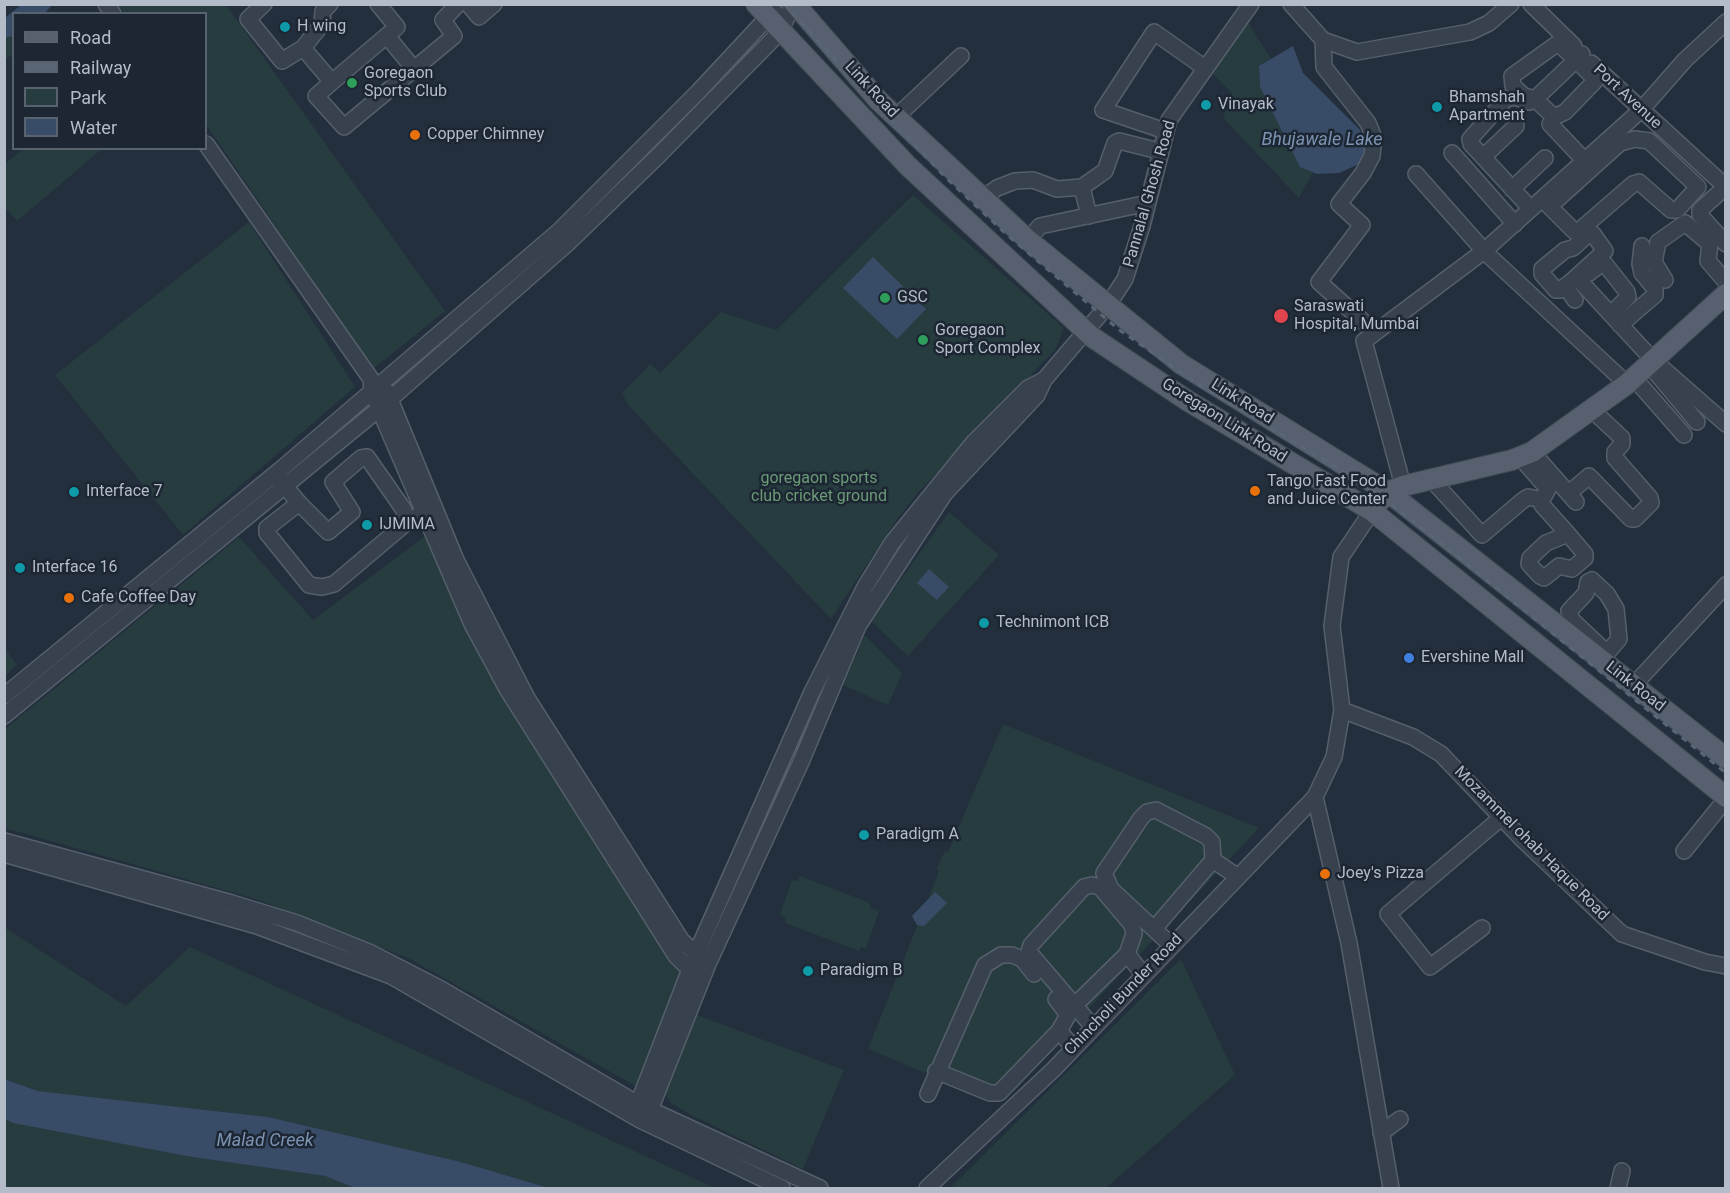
<!DOCTYPE html>
<style>
body{margin:0}
#map{position:relative;width:1730px;height:1193px;overflow:hidden;background:#242f3e;font-family:Roboto,sans-serif}
canvas{display:block}
.frame{position:absolute;inset:0;border:6px solid #b4bcc9;pointer-events:none}
.legend{position:absolute;left:12px;top:12px;width:195px;height:138px;box-sizing:border-box;background:#1d2633;border:2px solid #59626f;margin:0;padding:8px 10px;list-style:none;font-size:18px;color:#b4bcc9}
.legend li{display:flex;align-items:center;gap:12px;height:30px}
.legend b{width:30px;border:2px solid #59626f}
</style>
<div id="map">
<canvas width="1730" height="1193"></canvas>
<div class="frame"></div>
<ul class="legend">
<li><b style="height:8px;background:#56606e"></b>Road</li>
<li><b style="height:8px;background:#5a6575"></b>Railway</li>
<li><b style="height:16px;background:#263c3f"></b>Park</li>
<li><b style="height:16px;background:#394c67"></b>Water</li>
</ul>
</div>
<script>
const ctx = document.querySelector('canvas').getContext('2d');
ctx.lineJoin = 'round';
function fill(path, color) {
  ctx.fillStyle = color;
  ctx.fill(path, 'evenodd');
}
function toPath(rows) {
  const path = new Path2D();
  for (const r of rows) {
    path.moveTo(r[0], r[1]);
    for (let i = 2; i < r.length; i += 2) path.lineTo(r[i], r[i + 1]);
  }
  return path;
}
function strokePath(path, color, width, dash) {
  ctx.strokeStyle = color;
  ctx.lineWidth = width;
  ctx.lineCap = dash ? 'butt' : 'round';
  ctx.setLineDash(dash || []);
  ctx.stroke(path);
}
function label(font, color, halo, rows, align = 'center') {
  ctx.font = font + ' Roboto,sans-serif';
  ctx.lineWidth = 5;
  ctx.setLineDash([]);
  ctx.textBaseline = 'middle';
  ctx.strokeStyle = halo;
  ctx.fillStyle = color;
  for (const [text, x, y, turn = 0] of rows) {
    ctx.save();
    ctx.translate(x, y);
    ctx.rotate((+turn || 0) * Math.PI / 180);
    ctx.textAlign = isNaN(turn) ? turn : align;
    if (halo) ctx.strokeText(text, 0, 0);
    ctx.fillText(text, 0, 0);
    ctx.restore();
  }
}
fill(toPath([
 [118,5,226,5,445,311,373,369,206,124,206,14,124,13],
 [1246,19,1271,59,1259,66,1260,87,1300,166,1313,172,1299,198,1223,118,1232,93,1208,69],
 [13,36,13,54,5,60,4,38],
 [23,149,23,148,102,149,17,221,5,208,5,164],
 [913,195,1064,328,1055,350,916,495,897,519,831,619,628,405,622,393,650,364,660,373,721,312,776,330],
 [249,222,355,387,183,535,55,375],
 [949,512,999,555,908,656,871,621],
 [425,536,484,666,681,974,639,1088,410,959,259,900,5,828,4,730,239,537,313,620],
 [865,635,902,673,888,705,843,685],
 [5,649,17,665,5,676,4,676],
 [1003,724,1259,828,1006,1096,990,1100,868,1049,939,871,936,869,945,851,948,852],
 [800,876,870,903,870,908,879,911,866,948,861,947,859,951,785,923,786,918,780,914,792,880,798,881],
 [4,927,126,1006,190,947,715,1188,549,1188,461,1162,268,1117,38,1091,5,1079],
 [1181,959,1235,1075,1106,1188,950,1188],
 [694,1014,844,1070,803,1169,691,1115,671,1103,664,1092],
 [4,1119,192,1157,325,1176,355,1188,5,1188]
]), '#263c3f');
fill(toPath([
 [21,5,52,5,45,13,14,14,13,36,5,38,5,18],
 [1293,46,1303,73,1360,130,1366,146,1359,164,1339,173,1317,174,1300,167,1260,87,1259,66],
 [873,257,926,309,897,339,843,288],
 [929,569,949,587,937,600,917,583],
 [935,892,947,903,924,926,917,925,912,916],
 [4,1079,38,1091,268,1117,461,1162,549,1188,355,1188,325,1176,192,1157,13,1123,5,1119]
]), '#394c67');
const minor = toPath([
 [106,4,113,14],
 [264,4,248,19,282,61,303,48,332,82,316,96,344,127,454,36,443,20,458,4],
 [468,4,479,17,494,4],
 [1291,4,1323,40,1357,52,1470,32,1489,23,1511,4],
 [1531,4,1574,46],
 [387,36,414,69],
 [1323,40,1324,67,1368,123,1374,138,1372,156,1363,173,1339,204,1362,225,1319,282,1375,332],
 [303,48,322,24,323,11,330,4],
 [1591,63,1726,187],
 [332,82,397,27,378,4],
 [1535,99,1554,117,1565,112,1595,81,1594,78,1576,60,1558,43,1512,76,1513,86,1524,96,1535,99,1576,60,1582,54],
 [1529,102,1515,97,1506,99,1470,139,1471,144,1531,209],
 [896,117,961,56],
 [1550,124,1584,160],
 [1165,131,1103,110,1154,32,1205,68],
 [206,144,371,379,372,392,472,624,507,689,676,956,701,981],
 [1452,153,1515,224],
 [1483,157,1516,126],
 [1416,174,1486,253,1627,384],
 [1082,187,1105,171,1115,143,1119,141,1159,151],
 [1512,189,1545,158],
 [1720,192,1700,210,1700,215,1726,244],
 [982,199,997,188,1015,181,1033,180,1057,189,1082,187,1089,216],
 [1542,199,1574,231,1580,230,1633,184,1639,182,1671,210,1677,210,1698,187,1649,141,1635,139,1620,143,1550,206],
 [1028,240,1040,226,1148,203],
 [1589,273,1602,263,1605,264,1627,292,1628,297,1611,314],
 [1573,280,1605,251,1593,234,1587,235,1573,248,1565,250,1542,269,1542,274,1556,290,1561,290,1573,280,1579,280,1653,360,1726,424],
 [1665,280,1654,262,1658,242,1685,223,1710,244,1708,261,1726,282],
 [1565,286,1575,300],
 [1620,325,1655,295,1655,289,1642,273,1640,264,1642,246],
 [1652,368,1697,422],
 [1634,378,1684,435],
 [387,392,456,560,527,698,682,941,703,960],
 [1532,452,1576,502],
 [1520,457,1548,489,1542,500,1542,505,1568,534,1585,554,1585,558,1572,569,1559,566,1544,578,1540,576,1529,564,1530,558,1546,543,1568,534],
 [279,479,299,503,267,528,267,533,309,585,322,587,334,584,405,524,431,507],
 [1431,479,1482,535,1522,501,1528,497,1542,500],
 [1403,486,1364,341,1484,251,1641,110,1685,60,1726,22],
 [1575,488,1589,476,1631,519,1635,519,1651,503,1650,498,1615,458,1615,452,1622,444,1622,438,1592,410],
 [299,503,328,532,352,512,333,482,361,458,367,457,404,510,405,524],
 [1572,620,1607,653],
 [1562,630,1572,620,1569,611,1586,593,1588,582,1592,580,1607,594,1616,609,1619,639,1601,660],
 [1633,686,1726,585],
 [4,696,280,470,559,231,699,91,768,17,776,13],
 [1342,710,1413,737,1441,754,1522,839,1622,934,1705,962,1726,966],
 [4,716,380,408,568,243,658,156,780,32,793,4],
 [1315,797,1349,943,1391,1188],
 [4,841,232,903,297,923,369,952,441,989,638,1104,820,1188],
 [1684,851,1726,799],
 [4,854,257,926,391,976,640,1120,782,1188],
 [1482,928,1430,967,1388,914,1501,818],
 [1154,929,1213,860],
 [1171,945,1111,889,1104,873,1141,818,1147,812,1156,810,1206,836,1212,842,1213,860,1238,877],
 [1056,999,1068,1015,1059,1031,1074,1048],
 [1074,1006,1127,954],
 [1093,1027,1029,952,1031,945,1084,887,1092,885,1100,887,1132,925,1134,934,1127,954,1143,974],
 [936,1071,990,1093,999,1093,1059,1031],
 [928,1094,985,965,1001,955,1012,955,1022,959,1034,974],
 [639,1111,638,1104,696,954,812,692,865,587,892,543,974,442,1028,388,1044,380],
 [640,1120,650,1110,708,964,801,762,858,626,945,493,1037,395,1044,380,1108,305,1125,279,1142,226,1169,120,1251,4],
 [1381,1133,1400,1119],
 [927,1188,1054,1069,1315,797,1334,757,1342,710,1332,626,1341,557,1372,511],
 [1618,1188,1622,1171]
]);
const major = toPath([
 [756,4,908,166,1092,337,1188,401,1372,511,1726,797],
 [795,4,879,101,1028,240,1181,364,1388,492,1726,758],
 [1381,500,1388,492,1403,486,1512,460,1532,452,1627,384,1726,294]
]);
strokePath(minor, '#565f6c', 18);
strokePath(major, '#414a57', 22);
strokePath(minor, '#38414e', 15);
strokePath(major, '#56606e', 20);
strokePath(toPath([
 [784,4,944,176,1006,234,1118,329,1201,386,1358,480,1417,524,1726,773]
]), '#5a6575', 3, [6, 6]);
for (const [x, y, r, color] of [
 [285,27,6,"#0f9aa8"],
 [352,83,6,"#2e9e5b"],
 [1206,105,6,"#0f9aa8"],
 [1437,107,6,"#0f9aa8"],
 [415,135,6,"#e8710a"],
 [885,298,6,"#2e9e5b"],
 [1281,316,8,"#e0444e"],
 [923,340,6,"#2e9e5b"],
 [1255,491,6,"#e8710a"],
 [74,492,6,"#0f9aa8"],
 [367,525,6,"#0f9aa8"],
 [20,568,6,"#0f9aa8"],
 [69,598,6,"#e8710a"],
 [984,623,6,"#0f9aa8"],
 [1409,658,6,"#3f7fe0"],
 [864,835,6,"#0f9aa8"],
 [1325,874,6,"#e8710a"],
 [808,971,6,"#0f9aa8"]
]) {
  const dot = new Path2D();
  dot.arc(x, y, r, 0, 2 * Math.PI);
  ctx.fillStyle = color;
  ctx.fill(dot);
  strokePath(dot, '#1d2633', 2);
}
label('16px', '#b4bcc9', '#1d2633', [
 ["H wing",297,27],
 ["Goregaon",364,74],
 ["Sports Club",364,92],
 ["Bhamshah",1449,98],
 ["Apartment",1449,116],
 ["Vinayak",1218,105],
 ["Copper Chimney",427,135],
 ["GSC",897,298],
 ["Saraswati",1294,307],
 ["Hospital, Mumbai",1294,325],
 ["Goregaon",935,331],
 ["Sport Complex",935,349],
 ["Tango Fast Food",1267,482],
 ["and Juice Center",1267,500],
 ["Interface 7",86,492],
 ["IJMIMA",379,525],
 ["Interface 16",32,568],
 ["Cafe Coffee Day",81,598],
 ["Technimont ICB",996,623],
 ["Evershine Mall",1421,658],
 ["Paradigm A",876,835],
 ["Joey's Pizza",1337,874],
 ["Paradigm B",820,971]
], 'left');
label('16px', '#b4bcc9', '#1d2633', [
 ["Link Road",871,90,47],
 ["Port Avenue",1627,97,43],
 ["Pannalal Ghosh Road",1150,194,-74],
 ["Link Road",1242,402,32],
 ["Goregaon Link Road",1224,421,32],
 ["Link Road",1635,687,38],
 ["Mozammel ohab Haque Road",1531,844,45],
 ["Chincholi Bunder Road",1124,995,-46]
]);
label('16px', '#6b9a76', '#1d2633', [
 ["goregaon sports",819,479],
 ["club cricket ground",819,497]
]);
label('italic 18px', '#7c92b1', '#1d2633', [
 ["Bhujawale Lake",1322,140],
 ["Malad Creek",265,1141]
]);
</script>
